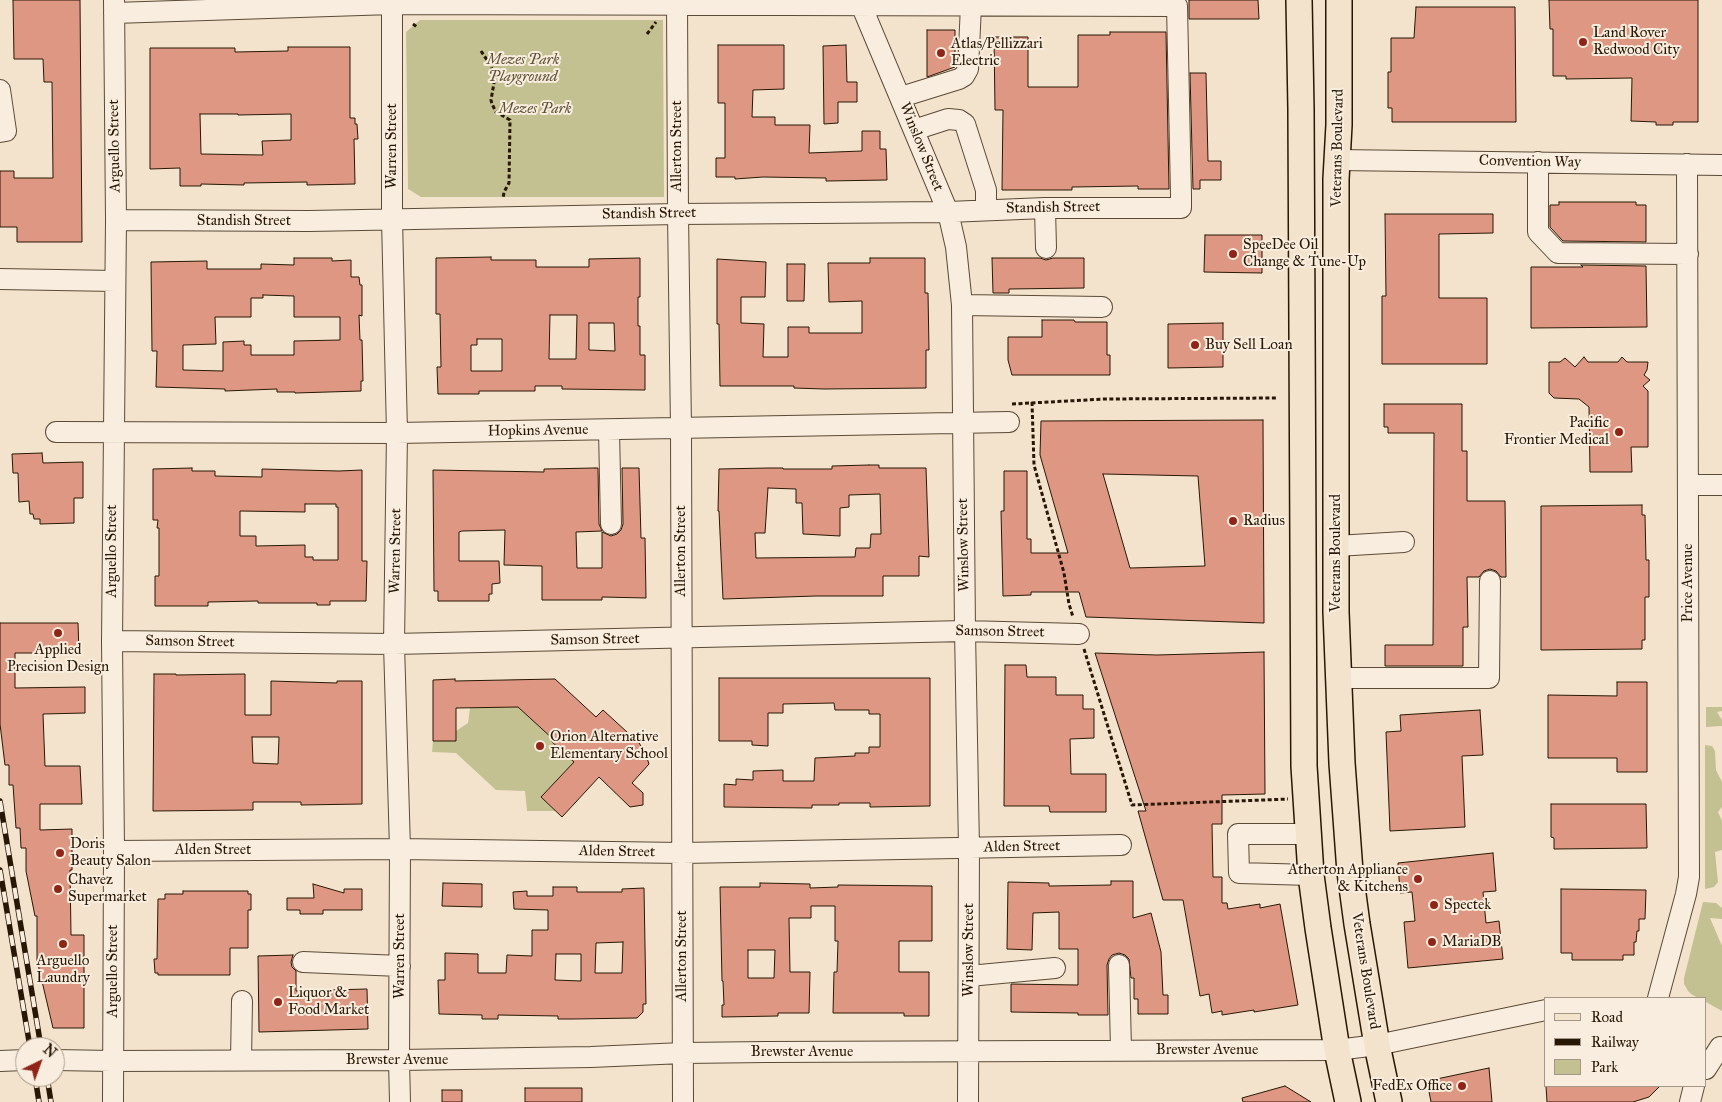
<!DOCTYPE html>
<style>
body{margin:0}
#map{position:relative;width:1722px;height:1102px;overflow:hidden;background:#f4e3cc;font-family:"IM FELL Great Primer",serif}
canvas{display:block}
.legend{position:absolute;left:1544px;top:997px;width:162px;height:90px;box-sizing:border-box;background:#f8edde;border:1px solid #a59787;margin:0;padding:6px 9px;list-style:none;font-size:15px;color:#281704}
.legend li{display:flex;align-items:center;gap:10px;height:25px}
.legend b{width:25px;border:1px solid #a59787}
.north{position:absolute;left:15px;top:1037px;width:50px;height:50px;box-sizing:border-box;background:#f8edde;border:1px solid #a59787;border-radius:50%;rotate:42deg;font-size:14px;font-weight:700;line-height:20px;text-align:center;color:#281704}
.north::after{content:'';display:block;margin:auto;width:18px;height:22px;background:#8f2418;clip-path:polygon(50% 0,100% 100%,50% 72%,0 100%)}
</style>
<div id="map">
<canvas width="1722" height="1102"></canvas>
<ul class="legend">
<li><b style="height:6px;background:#f4e3cc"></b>Road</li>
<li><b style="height:6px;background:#281704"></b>Railway</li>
<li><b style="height:14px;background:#c3c192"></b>Park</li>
</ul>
<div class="north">N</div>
</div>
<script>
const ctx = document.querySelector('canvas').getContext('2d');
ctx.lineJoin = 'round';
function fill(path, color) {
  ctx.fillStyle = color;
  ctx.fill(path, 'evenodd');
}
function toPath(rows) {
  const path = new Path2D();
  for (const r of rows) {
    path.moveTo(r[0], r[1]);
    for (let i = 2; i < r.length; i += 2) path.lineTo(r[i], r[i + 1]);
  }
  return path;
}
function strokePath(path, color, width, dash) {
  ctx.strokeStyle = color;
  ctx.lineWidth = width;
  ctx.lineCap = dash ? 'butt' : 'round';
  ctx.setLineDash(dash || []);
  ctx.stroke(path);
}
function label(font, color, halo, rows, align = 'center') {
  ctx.font = font + ' "IM FELL Great Primer",serif';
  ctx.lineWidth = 4;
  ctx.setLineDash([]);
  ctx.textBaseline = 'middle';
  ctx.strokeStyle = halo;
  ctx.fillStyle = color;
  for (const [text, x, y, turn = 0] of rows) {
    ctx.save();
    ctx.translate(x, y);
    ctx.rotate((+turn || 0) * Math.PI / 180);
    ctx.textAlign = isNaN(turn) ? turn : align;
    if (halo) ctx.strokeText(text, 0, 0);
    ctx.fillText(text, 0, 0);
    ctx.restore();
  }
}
fill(toPath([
 [420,20,663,20,664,197,421,197,408,189,406,32],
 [521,707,553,739,551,741,561,750,578,758,541,797,556,811,527,811,525,791,496,790,456,753,432,752,433,741,456,741,456,731,468,723,470,708],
 [1706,707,1722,707,1722,711,1717,712,1722,720,1722,726,1706,727],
 [1705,745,1712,746,1715,751,1716,770,1722,782,1722,807,1718,812,1722,821,1722,850,1715,852,1718,882,1714,887,1705,889],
 [1703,902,1716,903,1722,908,1722,919,1710,918,1722,946,1722,1011,1706,1002,1706,998,1698,998,1691,994,1688,991,1684,984,1684,978]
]), '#c3c192');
const building = toPath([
 [13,0,80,0,82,242,17,242,17,227,0,227,0,171,14,171,14,178,53,178,52,82,44,82,43,59,14,59,13,0],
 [1189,0,1258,0,1259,19,1189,19,1189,0],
 [1549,0,1698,0,1698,122,1673,122,1673,125,1656,125,1656,122,1631,121,1632,78,1566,79,1566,76,1553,76,1553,29,1550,29,1549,0],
 [1416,7,1515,7,1516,122,1392,122,1392,108,1388,108,1388,72,1391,72,1391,38,1414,38,1416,7],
 [927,30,955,30,955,67,927,77,927,30],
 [1110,32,1166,32,1169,189,1138,189,1138,186,1072,187,1072,190,1002,190,1003,110,995,110,994,37,1028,37,1028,87,1078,87,1078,35,1110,35,1110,32],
 [718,45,784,45,784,89,753,90,752,117,775,117,775,125,810,125,809,153,862,151,862,131,880,131,880,149,886,149,887,180,826,181,826,178,763,177,735,179,735,177,716,177,716,158,725,158,725,103,718,103,718,45],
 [846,45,847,82,857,82,857,102,838,102,838,123,824,124,823,46,846,45],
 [288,47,350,47,350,118,355,118,355,124,357,124,358,139,354,139,355,184,307,185,307,182,244,183,244,185,201,184,201,186,180,186,180,168,150,169,150,48,235,48,235,52,288,51,288,47],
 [200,114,238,114,238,115,291,114,291,140,262,141,263,155,201,154,200,114],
 [1190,73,1206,73,1208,161,1221,161,1221,180,1200,180,1200,189,1193,189,1190,73],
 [1559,202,1636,202,1636,205,1646,205,1646,242,1563,241,1550,227,1550,205,1559,205,1559,202],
 [1385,214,1493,214,1493,233,1439,234,1439,298,1487,298,1487,364,1382,364,1382,296,1386,296,1385,214],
 [1205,235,1262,235,1262,273,1204,272,1205,235],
 [491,257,491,260,536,260,536,267,589,267,589,259,640,258,640,297,638,297,638,326,640,326,640,355,645,355,645,390,562,389,562,386,535,386,535,391,479,391,479,394,438,394,437,367,441,367,440,314,436,314,436,258,491,257],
 [550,315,577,315,576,359,549,359,550,315],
 [589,323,614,323,615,351,589,350,589,323],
 [477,339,502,339,502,371,471,371,471,345,477,345,477,339],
 [294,258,332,258,332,261,351,260,351,277,359,277,360,285,362,285,362,316,359,315,360,340,362,340,363,381,361,381,361,391,295,393,295,392,277,392,277,389,225,391,225,389,156,387,157,351,152,351,151,262,207,261,207,269,261,269,261,264,294,265,294,258],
 [263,295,294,296,294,317,340,317,340,340,294,341,294,355,251,355,251,345,244,345,244,341,223,342,223,371,183,370,183,345,216,344,215,317,251,317,251,298,263,298,263,295],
 [870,258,925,258,925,293,928,293,929,350,926,350,926,388,824,389,794,388,794,386,720,386,719,324,717,324,717,259,766,262,765,297,741,297,741,323,764,324,763,357,788,357,788,327,809,327,809,333,862,333,862,301,829,302,828,263,870,263,870,258],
 [992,258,1040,258,1046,260,1053,258,1084,258,1084,288,1009,289,1009,293,993,293,992,258],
 [787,264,805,264,804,301,787,301,787,264],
 [1581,265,1646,266,1647,327,1531,328,1531,267,1583,267,1581,265],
 [1042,320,1074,320,1075,322,1107,322,1107,355,1110,355,1110,375,1012,375,1008,360,1008,337,1042,337,1042,320],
 [1223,323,1223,367,1168,368,1168,324,1223,323],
 [1584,357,1588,362,1618,362,1622,357,1627,362,1648,362,1647,370,1644,375,1650,380,1643,386,1648,391,1648,447,1631,447,1632,472,1590,472,1589,407,1579,399,1554,398,1549,393,1549,362,1560,362,1565,358,1575,367,1584,357],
 [1384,404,1462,404,1462,451,1467,451,1467,501,1505,501,1506,577,1501,577,1496,571,1490,569,1484,571,1479,577,1467,577,1468,627,1463,627,1463,666,1385,666,1385,645,1433,645,1434,433,1388,433,1388,427,1384,427,1384,404],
 [1263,420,1264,623,1086,617,1079,592,1031,592,1031,595,1003,596,1001,511,1004,511,1004,471,1027,471,1027,539,1031,539,1031,553,1068,553,1040,455,1041,421,1263,420],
 [1103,474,1198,476,1205,566,1130,568,1103,474],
 [42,453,43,463,83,462,83,498,74,498,74,523,40,524,40,519,34,519,33,514,30,514,29,501,19,502,18,473,13,473,12,454,42,453],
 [869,465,879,465,879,468,926,468,929,557,919,556,919,576,883,576,883,596,816,596,723,599,719,511,718,511,719,469,768,468,783,468,783,469,832,469,832,466,869,465],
 [768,488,796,489,796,503,802,503,803,534,840,536,840,508,849,507,849,495,880,494,881,534,871,534,870,548,856,548,855,557,756,558,755,533,765,533,768,488],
 [192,468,192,471,215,471,215,476,262,477,262,469,339,471,362,470,362,561,367,561,366,601,330,601,330,605,317,605,317,603,258,603,258,601,208,602,208,606,155,606,155,576,159,576,159,528,157,528,158,520,153,520,153,469,192,468],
 [305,504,336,504,336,507,338,507,338,560,313,560,313,557,305,557,305,545,256,546,256,536,240,536,240,511,305,512,305,504],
 [595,468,598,468,599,524,602,531,576,532,577,568,602,568,602,532,611,536,617,534,621,530,623,524,622,468,639,468,641,538,645,538,646,598,602,597,602,600,542,600,542,566,504,565,505,530,462,531,459,532,459,561,499,561,500,583,492,584,492,594,489,594,489,601,438,601,438,591,434,591,433,470,544,472,544,469,595,468],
 [1642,505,1642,515,1645,515,1646,560,1649,560,1649,597,1645,597,1645,640,1642,640,1642,649,1541,650,1541,506,1642,505],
 [0,623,78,623,79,653,15,653,15,688,85,687,85,713,43,714,45,766,80,766,82,804,40,804,40,830,72,829,72,870,70,870,71,935,84,935,84,1028,53,1028,37,960,37,916,35,916,26,871,26,848,21,848,20,828,16,828,13,785,9,785,9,765,5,765,0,724,0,623],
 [1264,652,1265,794,1222,795,1222,824,1212,824,1213,877,1222,877,1222,903,1227,903,1228,909,1260,904,1260,908,1280,904,1298,1005,1254,1012,1254,1010,1222,1015,1222,1011,1212,1013,1209,994,1200,996,1183,900,1163,900,1138,811,1146,811,1095,653,1157,655,1264,652],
 [1005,665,1026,665,1027,677,1056,677,1056,695,1083,695,1083,709,1094,709,1094,738,1070,739,1071,774,1106,774,1106,812,1050,812,1049,806,1004,806,1005,665],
 [154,674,176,674,176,675,245,674,245,715,271,715,271,681,337,683,337,681,362,681,362,804,301,805,301,802,253,802,253,810,153,811,154,674],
 [252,737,279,737,278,764,253,763,252,737],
 [719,678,930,678,930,806,870,807,870,803,839,803,839,805,812,805,812,808,724,807,724,784,736,785,736,779,753,780,753,771,783,770,783,781,814,781,815,758,855,756,855,753,869,753,869,747,880,747,880,714,869,714,869,710,835,710,834,703,783,704,783,713,768,713,768,746,752,745,752,741,719,741,719,678],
 [455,679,455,681,555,679,596,717,603,710,639,743,645,752,649,764,632,783,643,793,643,805,630,807,599,777,562,817,541,797,574,762,551,741,553,739,518,707,456,708,456,741,433,741,433,680,455,679],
 [1617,682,1647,682,1647,772,1617,772,1617,758,1548,758,1548,695,1617,696,1617,682],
 [1480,710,1483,755,1462,756,1465,827,1390,831,1386,732,1401,731,1400,715,1480,710],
 [1551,804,1646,804,1647,848,1554,849,1554,838,1551,837,1551,804],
 [1493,853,1496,891,1483,892,1486,923,1499,921,1503,959,1408,968,1404,922,1415,921,1412,892,1400,893,1398,863,1493,853],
 [1111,881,1133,881,1133,918,1151,913,1161,952,1163,995,1168,995,1168,1014,1138,1014,1138,999,1134,999,1134,978,1131,978,1129,959,1125,955,1119,953,1112,955,1109,959,1107,965,1108,1015,1078,1015,1078,1013,1011,1012,1011,984,1078,985,1078,949,1059,949,1059,912,1033,913,1032,950,1007,949,1008,882,1049,883,1049,886,1111,885,1111,881],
 [443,883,482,884,482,907,442,906,443,883],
 [760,883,810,884,810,888,838,887,838,885,932,886,932,941,899,941,899,972,929,972,929,1016,904,1016,904,1013,833,1013,834,972,837,972,838,941,835,941,835,906,811,906,811,918,789,918,790,972,810,972,809,1013,778,1013,778,1016,722,1017,722,1005,724,1005,723,981,722,981,720,887,760,887,760,883],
 [748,950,775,950,774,978,748,978,748,950],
 [313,884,344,893,344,889,362,889,362,910,323,910,323,914,300,914,300,910,287,910,287,898,314,898,313,884],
 [553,887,577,887,577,892,622,892,622,889,644,888,646,1004,643,1004,643,1012,637,1018,573,1019,558,1019,558,1016,498,1015,498,1019,482,1019,482,1015,439,1014,438,980,445,980,445,953,478,954,478,973,506,973,507,955,532,956,532,930,548,930,548,910,514,909,513,892,527,891,527,896,553,896,553,887],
 [623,942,622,973,595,973,596,943,623,942],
 [556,954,581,954,581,981,555,980,556,954],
 [1561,889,1646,890,1645,919,1639,919,1639,931,1637,931,1636,942,1634,942,1634,955,1623,955,1623,960,1572,960,1572,953,1561,953,1561,889],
 [183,891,248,891,248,894,251,894,251,910,248,910,248,948,230,948,230,975,158,975,158,973,155,973,154,959,157,959,158,899,165,899,165,894,183,894,183,891],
 [293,955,291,962,292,967,296,971,296,991,367,989,368,1029,259,1032,258,956,293,955],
 [1489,1068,1492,1102,1431,1102,1427,1081,1489,1068],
 [1285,1086,1311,1102,1243,1102,1242,1098,1285,1086],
 [1546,1086,1660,1086,1649,1097,1633,1102,1547,1102,1546,1086],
 [525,1088,582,1088,582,1102,525,1102,525,1088],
 [442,1090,462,1090,462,1102,442,1102,442,1090]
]);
fill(building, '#dd9782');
strokePath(building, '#281704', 1);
const minor = toPath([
 [392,0,392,219,397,433,394,644,400,849,399,1060,400,1102],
 [677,0,678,214,681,428,683,1102],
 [859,0,948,212,956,247,962,305,965,631,969,848,968,1102],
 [114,13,392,4,1177,6,1181,195,1181,208,1045,208,948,212,678,214,309,221,116,220],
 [0,90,6,131,0,132],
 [901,97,959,79,964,76,968,69,971,6],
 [914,130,948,119,959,120,965,124,986,190,986,210],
 [1337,160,1722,165],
 [1538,162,1538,232,1558,253,1688,254],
 [1045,208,1046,248],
 [0,279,115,281],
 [962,305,1102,307],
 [609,430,611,524],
 [56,432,397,433,1009,422],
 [1688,485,1722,485],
 [1336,546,1404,542],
 [112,641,394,644,965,631,1079,634],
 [1340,678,1489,678,1490,581],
 [1308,834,1238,834,1239,873,1311,875],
 [114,851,400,849,682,853,1121,845],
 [303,962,400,966],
 [1119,965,1121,1050],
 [969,976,1055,968],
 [1658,998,1686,894,1689,877,1687,164],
 [55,1060,112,1061,399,1060,591,1057,683,1053,766,1052,1337,1050,1377,1045,1546,1010],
 [241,1060,242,1001],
 [0,1061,25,1060],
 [1706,1069,1720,1047],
 [113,1102,114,851,112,641,116,220,114,0],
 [1690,1102,1694,1086]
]);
const major = toPath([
 [1299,0,1301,109,1304,766,1311,875,1318,928,1337,1050,1348,1102],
 [1339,0,1339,125,1336,179,1336,612,1342,763,1350,872,1357,924,1377,1045,1389,1102]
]);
strokePath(minor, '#5b4a36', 22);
strokePath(major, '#281704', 28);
strokePath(toPath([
 [413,24,417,27],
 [647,34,656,22],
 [481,51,491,66,494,75,494,83,491,100,492,104,496,112,510,120,509,183,504,192,503,199],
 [1032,402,1034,465,1064,573,1069,604,1073,617],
 [1012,404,1105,399,1277,398],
 [1084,649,1132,805,1288,799]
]), '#281704', 3, [4, 2.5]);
strokePath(minor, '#f8edde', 20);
strokePath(major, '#f4e3cc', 25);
const rail = toPath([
 [0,801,41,1047],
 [0,870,30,1047],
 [35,1077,39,1102],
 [47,1077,51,1102]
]);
strokePath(rail, '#281704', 5.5);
strokePath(rail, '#f8edde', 4, [11]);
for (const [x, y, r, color] of [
 [1583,42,5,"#8f2418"],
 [941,53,5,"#8f2418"],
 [1233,254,5,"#8f2418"],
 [1195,345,5,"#8f2418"],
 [1619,432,5,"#8f2418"],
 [1233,521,5,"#8f2418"],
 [58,633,5,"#8f2418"],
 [540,746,5,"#8f2418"],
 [60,853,5,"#8f2418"],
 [1418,879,5,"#8f2418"],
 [58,889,5,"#8f2418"],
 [1434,905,5,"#8f2418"],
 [1432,942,5,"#8f2418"],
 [63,944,5,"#8f2418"],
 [278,1002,5,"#8f2418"],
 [1462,1086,5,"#8f2418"]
]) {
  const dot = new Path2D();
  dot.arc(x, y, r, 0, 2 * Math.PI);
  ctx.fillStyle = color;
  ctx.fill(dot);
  strokePath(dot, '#f8edde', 2);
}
label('15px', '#281704', '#f8edde', [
 ["Land Rover",1593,33],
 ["Redwood City",1593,50],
 ["Atlas/Pellizzari",951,44],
 ["Electric",951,61],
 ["SpeeDee Oil",1243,245],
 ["Change & Tune-Up",1243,262],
 ["Buy Sell Loan",1205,345],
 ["Pacific",1609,423,"right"],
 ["Frontier Medical",1609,440,"right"],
 ["Radius",1243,521],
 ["Applied",58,650,"center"],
 ["Precision Design",58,667,"center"],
 ["Orion Alternative",550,737],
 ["Elementary School",550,754],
 ["Doris",70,844],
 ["Beauty Salon",70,861],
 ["Atherton Appliance",1408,870,"right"],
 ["& Kitchens",1408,887,"right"],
 ["Chavez",68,880],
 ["Supermarket",68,897],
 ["Spectek",1444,905],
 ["MariaDB",1442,942],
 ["Arguello",63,961,"center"],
 ["Laundry",63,978,"center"],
 ["Liquor &",288,993],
 ["Food Market",288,1010],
 ["FedEx Office",1452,1086,"right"]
], 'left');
label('italic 15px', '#5e5236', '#f8edde', [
 ["Mezes Park",523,60],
 ["Playground",523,77],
 ["Mezes Park",535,109]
]);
label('15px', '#281704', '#f8edde', [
 ["Arguello Street",115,146,-91],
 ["Warren Street",392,146,-90],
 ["Allerton Street",677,146,-90],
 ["Winslow Street",921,147,68],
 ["Veterans Boulevard",1338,148,-89],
 ["Convention Way",1530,162,1],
 ["Standish Street",1053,208,-1],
 ["Standish Street",649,214,-1],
 ["Standish Street",244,221],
 ["Hopkins Avenue",538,431,-1],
 ["Winslow Street",964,545,-91],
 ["Arguello Street",112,551,-90],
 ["Warren Street",396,551,-89],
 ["Allerton Street",681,551,-90],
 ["Veterans Boulevard",1336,553,-90],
 ["Price Avenue",1688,583,-90],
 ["Samson Street",1000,632,1],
 ["Samson Street",595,640,-1],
 ["Samson Street",190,642,1],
 ["Alden Street",1022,847,-1],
 ["Alden Street",213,850],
 ["Alden Street",617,852,1],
 ["Winslow Street",969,950,-90],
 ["Warren Street",400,956,-90],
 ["Allerton Street",682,956,-90],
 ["Arguello Street",113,971,-90],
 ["Veterans Boulevard",1365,971,81],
 ["Brewster Avenue",1207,1050],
 ["Brewster Avenue",802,1052],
 ["Brewster Avenue",397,1060]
]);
</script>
